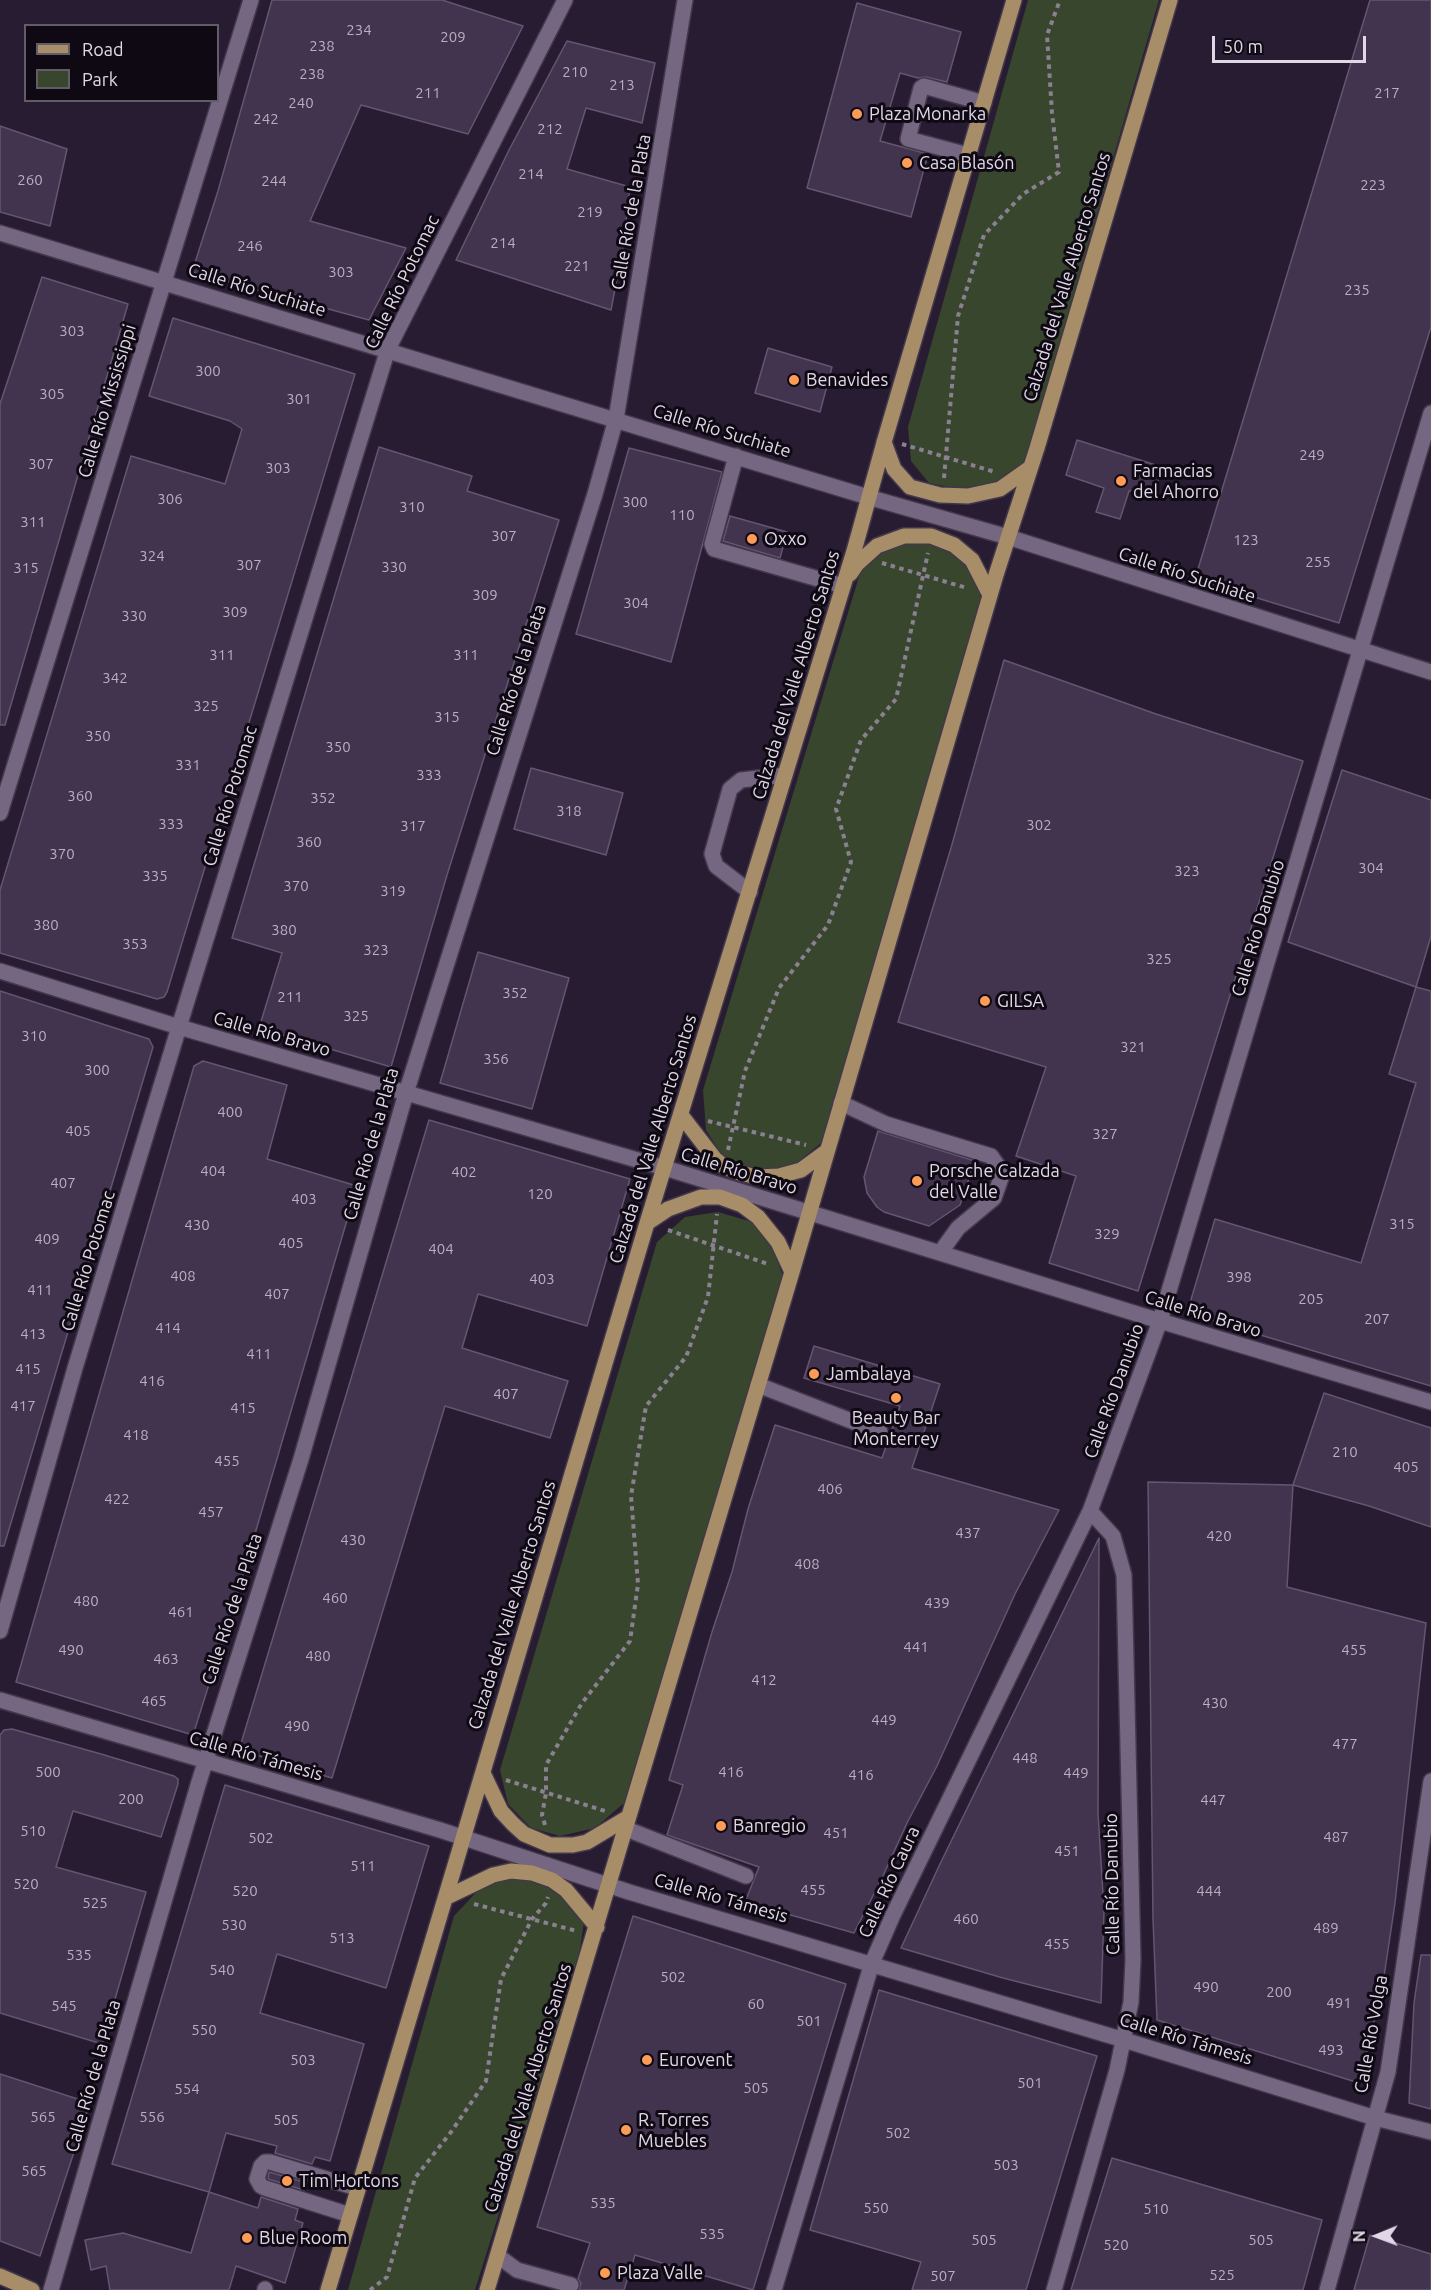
<!DOCTYPE html>
<meta charset="utf-8">
<style>
body{margin:0}
#map{position:relative;width:1431px;height:2290px;overflow:hidden;background:#281c32;font-family:Ubuntu,sans-serif}
canvas{display:block}
.legend{position:absolute;left:24px;top:24px;width:195px;height:78px;box-sizing:border-box;background:#0e0913;border:2px solid #625c68;margin:0;padding:8px 10px;list-style:none;font-size:18px;color:#e0d8e7}
.legend li{display:flex;align-items:center;gap:12px;height:30px}
.legend b{width:30px;border:2px solid #625c68}
.north{position:absolute;left:1347px;top:2206px;width:60px;height:60px;-webkit-text-stroke:4px #0e0913;paint-order:stroke;rotate:269deg;font-size:16px;font-weight:700;line-height:24px;text-align:center;color:#e0d8e7}
.north::after{content:'';display:block;margin:auto;width:21px;height:27px;background:#e0d8e7;clip-path:polygon(50% 0,100% 100%,50% 72%,0 100%)}
.scale{position:absolute;left:1212px;top:36px;width:154px;height:27px;box-sizing:border-box;border:3px solid #e0d8e7;border-top:0;padding-left:8px;font-size:18px;line-height:21px;white-space:nowrap;color:#e0d8e7;-webkit-text-stroke:4px #0e0913;paint-order:stroke}
</style>
<div id="map">
<canvas width="1431" height="2290"></canvas>
<ul class="legend">
<li><b style="height:8px;background:#a78d68"></b>Road</li>
<li><b style="height:16px;background:#39462e"></b>Park</li>
</ul>
<div class="north">N</div>
<div class="scale">50 m</div>
</div>
<script>
const ctx = document.querySelector('canvas').getContext('2d');
ctx.lineJoin = 'round';
function fill(path, color) {
  ctx.fillStyle = color;
  ctx.fill(path, 'evenodd');
}
function toPath(rows) {
  const path = new Path2D();
  for (const r of rows) {
    path.moveTo(r[0], r[1]);
    for (let i = 2; i < r.length; i += 2) path.lineTo(r[i], r[i + 1]);
  }
  return path;
}
function strokePath(path, color, width, dash) {
  ctx.strokeStyle = color;
  ctx.lineWidth = width;
  ctx.lineCap = dash ? 'butt' : 'round';
  ctx.setLineDash(dash || []);
  ctx.stroke(path);
}
function label(font, color, halo, rows, align = 'center') {
  ctx.font = font + ' Ubuntu,sans-serif';
  ctx.lineWidth = 6;
  ctx.setLineDash([]);
  ctx.textBaseline = 'middle';
  ctx.strokeStyle = halo;
  ctx.fillStyle = color;
  for (const [text, x, y, turn = 0] of rows) {
    ctx.save();
    ctx.translate(x, y);
    ctx.rotate((+turn || 0) * Math.PI / 180);
    ctx.textAlign = isNaN(turn) ? turn : align;
    if (halo) ctx.strokeText(text, 0, 0);
    ctx.fillText(text, 0, 0);
    ctx.restore();
  }
}
fill(toPath([
 [1028,0,1159,0,1025,462,996,484,964,490,929,483,911,461,908,427],
 [928,538,962,552,980,579,980,618,821,1143,794,1165,755,1172,726,1162,706,1130,703,1090,861,570,893,542],
 [718,1212,752,1222,773,1247,783,1277,624,1803,595,1828,560,1836,531,1828,508,1804,500,1770,657,1242,685,1217],
 [521,1876,563,1894,584,1922,578,1961,475,2290,348,2290,454,1916,482,1886]
]), '#39462e');
const building = toPath([
 [272,0,442,0,523,26,468,134,361,105,310,221,406,248,369,320,192,272,218,191,272,0],
 [1370,0,1431,0,1431,327,1339,623,1195,579,1370,0],
 [857,3,961,32,947,82,926,77,918,78,900,73,880,141,928,154,911,217,807,188,857,3],
 [567,41,655,63,642,123,586,108,567,169,630,187,623,247,611,310,456,260,509,150,567,41],
 [0,126,67,149,50,226,0,212,0,126],
 [42,277,128,304,5,725,0,725,0,404,42,277],
 [173,318,355,374,167,992,164,997,157,999,0,953,0,890,131,456,225,484,242,429,230,421,149,396,173,318],
 [768,348,832,367,820,412,755,393,768,348],
 [1077,440,1162,467,1156,487,1129,491,1120,519,1096,512,1104,488,1066,475,1077,440],
 [379,447,472,476,467,491,559,520,447,875,391,1067,259,1028,282,953,232,938,379,447],
 [629,448,722,472,671,662,576,634,629,448],
 [730,516,787,532,780,558,723,541,730,516],
 [1004,660,1156,714,1303,761,1138,1291,1049,1263,1076,1176,1016,1156,1046,1067,898,1022,951,848,1004,660],
 [531,768,623,793,606,855,514,829,531,768],
 [1342,770,1431,800,1431,936,1416,987,1288,942,1342,770],
 [478,952,569,978,532,1109,440,1083,478,952],
 [1416,987,1431,991,1431,1386,1187,1313,1215,1219,1361,1263,1416,1083,1389,1074,1416,987],
 [0,991,149,1039,153,1047,4,1546,0,1546,0,991],
 [203,1061,287,1085,267,1159,357,1186,235,1602,193,1735,16,1682,194,1066,203,1061],
 [429,1120,630,1179,587,1326,478,1294,462,1348,568,1381,550,1438,445,1406,332,1778,239,1750,429,1120],
 [878,1131,975,1161,960,1205,929,1226,884,1212,877,1207,867,1193,864,1177,878,1131],
 [814,1346,940,1384,912,1468,1059,1510,1015,1594,937,1766,907,1823,882,1878,854,1933,745,1902,759,1867,667,1835,683,1785,669,1780,712,1632,732,1572,748,1509,775,1425,882,1458,900,1406,804,1378,814,1346],
 [1324,1393,1431,1428,1431,1527,1369,1506,1293,1485,1324,1393],
 [1148,1482,1293,1485,1287,1587,1426,1623,1395,1903,1382,1990,1359,2083,1157,2020,1153,1919,1148,1482],
 [1099,1538,1098,1813,1104,1911,1101,2003,1003,1978,901,1948,940,1864,1099,1538],
 [12,1729,101,1754,174,1776,178,1779,178,1784,161,1837,73,1811,56,1867,146,1892,102,2044,0,2013,0,1735,4,1730,12,1729],
 [225,1785,429,1846,386,1988,277,1954,260,2013,364,2044,330,2161,315,2157,312,2164,275,2153,277,2146,226,2133,209,2192,112,2164,225,1785],
 [633,1916,846,1984,753,2290,635,2255,624,2290,579,2290,581,2283,578,2279,590,2243,537,2227,633,1916],
 [1421,1955,1431,1955,1431,2109,1409,2103,1414,2003,1421,1955],
 [879,1990,1097,2056,1026,2290,912,2290,921,2262,810,2230,879,1990],
 [0,2074,90,2103,40,2256,0,2241,0,2074],
 [1112,2158,1322,2220,1303,2290,1071,2290,1112,2158],
 [269,2172,307,2183,304,2190,268,2179,269,2172],
 [209,2192,258,2208,261,2197,298,2209,295,2220,303,2223,285,2283,236,2266,229,2290,110,2290,106,2266,91,2270,85,2240,123,2233,191,2253,209,2192],
 [1370,2235,1431,2254,1431,2290,1354,2290,1370,2235]
]);
fill(building, '#42334e');
strokePath(building, '#645670', 1.5);
const minor = toPath([
 [968,155,908,139,921,88,924,86,984,103],
 [0,233,868,497,1008,537,1431,672],
 [736,456,712,544,714,549,843,586],
 [0,813,251,0],
 [750,892,716,866,712,854,730,789,741,780,785,775],
 [0,971,179,1027,665,1168,1160,1321,1431,1402],
 [841,1103,886,1124,991,1156,998,1166,1001,1178,994,1198,958,1228,940,1253],
 [758,1385,880,1432],
 [0,1631,75,1368,179,1027,388,349,565,0],
 [0,1700,440,1830,629,1892,1124,2040,1375,2118,1431,2132],
 [624,1828,746,1876],
 [350,2215,265,2188,261,2186,257,2179,261,2166,265,2162,270,2162,357,2188],
 [498,2256,517,2270,571,2285],
 [51,2290,198,1785,301,1459,406,1093,595,494,616,419,685,0],
 [265,2290,265,2289],
 [774,2290,872,1963,893,1915,1090,1511,1160,1321,1431,413],
 [1054,2290,1117,2070,1131,2002,1133,1960,1124,1575,1113,1536,1090,1511],
 [1327,2290,1388,2072,1431,1781]
]);
const major = toPath([
 [884,442,894,469,910,487,940,495,968,496,1000,489,1031,467],
 [850,574,857,564,877,546,904,536,931,536,954,545,972,560,990,595],
 [681,1115,715,1159,725,1167,740,1173,758,1177,779,1176,801,1170,827,1151],
 [647,1223,668,1209,701,1197,720,1197,742,1205,758,1217,778,1242,792,1272],
 [483,1773,501,1811,513,1824,524,1834,550,1845,573,1845,587,1842,627,1818],
 [447,1897,493,1875,511,1871,532,1873,552,1880,566,1890,597,1927],
 [0,2276,32,2290],
 [328,2290,647,1223,854,551,885,439,1014,0],
 [487,2290,792,1272,996,575,1037,448,1170,0]
]);
strokePath(minor, '#43384b', 18);
strokePath(major, '#43384b', 18);
strokePath(toPath([
 [902,444,995,472],
 [944,478,958,316,984,235,1023,194,1059,172,1052,113,1047,35,1060,0],
 [882,563,967,588],
 [708,1121,806,1145],
 [728,1150,745,1071,779,988,828,925,851,862,836,809,861,740,896,699,928,553],
 [668,1230,768,1264],
 [506,1780,605,1811],
 [545,1825,542,1815,546,1793,546,1765,582,1703,630,1641,638,1584,631,1496,646,1406,686,1357,708,1297,717,1214],
 [474,1904,577,1931],
 [370,2290,387,2277,415,2178,451,2132,486,2081,501,1979,532,1919,546,1903,548,1897]
]), '#8a8092', 4, [4.5, 4.5]);
strokePath(minor, '#756681', 15);
strokePath(major, '#a78d68', 15);
for (const [x, y, r, color] of [
 [857,114,6,"#fd9c56"],
 [907,163,6,"#fd9c56"],
 [794,380,6,"#fd9c56"],
 [1121,481,6,"#fd9c56"],
 [752,539,6,"#fd9c56"],
 [985,1001,6,"#fd9c56"],
 [917,1181,6,"#fd9c56"],
 [814,1374,6,"#fd9c56"],
 [896,1398,6,"#fd9c56"],
 [721,1826,6,"#fd9c56"],
 [647,2060,6,"#fd9c56"],
 [626,2130,6,"#fd9c56"],
 [287,2181,6,"#fd9c56"],
 [247,2238,6,"#fd9c56"],
 [605,2273,6,"#fd9c56"]
]) {
  const dot = new Path2D();
  dot.arc(x, y, r, 0, 2 * Math.PI);
  ctx.fillStyle = color;
  ctx.fill(dot);
  strokePath(dot, '#0e0913', 2);
}
label('15px', '#b8afc1', null, [
 ["234",359,30],
 ["209",453,37],
 ["238",322,46],
 ["210",575,72],
 ["238",312,74],
 ["213",622,85],
 ["211",428,93],
 ["217",1387,93],
 ["240",301,103],
 ["242",266,119],
 ["212",550,129],
 ["214",531,174],
 ["260",30,180],
 ["244",274,181],
 ["223",1373,185],
 ["219",590,212],
 ["214",503,243],
 ["246",250,246],
 ["221",577,266],
 ["303",341,272],
 ["235",1357,290],
 ["303",72,331],
 ["300",208,371],
 ["305",52,394],
 ["301",299,399],
 ["249",1312,455],
 ["307",41,464],
 ["303",278,468],
 ["306",170,499],
 ["300",635,502],
 ["310",412,507],
 ["110",682,515],
 ["311",33,522],
 ["307",504,536],
 ["123",1246,540],
 ["324",152,556],
 ["255",1318,562],
 ["307",249,565],
 ["330",394,567],
 ["315",26,568],
 ["309",485,595],
 ["304",636,603],
 ["309",235,612],
 ["330",134,616],
 ["311",222,655],
 ["311",466,655],
 ["342",115,678],
 ["325",206,706],
 ["315",447,717],
 ["350",98,736],
 ["350",338,747],
 ["331",188,765],
 ["333",429,775],
 ["360",80,796],
 ["352",323,798],
 ["318",569,811],
 ["333",171,824],
 ["302",1039,825],
 ["317",413,826],
 ["360",309,842],
 ["370",62,854],
 ["304",1371,868],
 ["323",1187,871],
 ["335",155,876],
 ["370",296,886],
 ["319",393,891],
 ["380",46,925],
 ["380",284,930],
 ["353",135,944],
 ["323",376,950],
 ["325",1159,959],
 ["352",515,993],
 ["211",290,997],
 ["325",356,1016],
 ["310",34,1036],
 ["321",1133,1047],
 ["356",496,1059],
 ["300",97,1070],
 ["400",230,1112],
 ["405",78,1131],
 ["327",1105,1134],
 ["404",213,1171],
 ["402",464,1172],
 ["407",63,1183],
 ["120",540,1194],
 ["403",304,1199],
 ["315",1402,1224],
 ["430",197,1225],
 ["329",1107,1234],
 ["409",47,1239],
 ["405",291,1243],
 ["404",441,1249],
 ["408",183,1276],
 ["398",1239,1277],
 ["403",542,1279],
 ["411",40,1290],
 ["407",277,1294],
 ["205",1311,1299],
 ["207",1377,1319],
 ["414",168,1328],
 ["413",33,1334],
 ["411",259,1354],
 ["415",28,1369],
 ["416",152,1381],
 ["407",506,1394],
 ["417",23,1406],
 ["415",243,1408],
 ["418",136,1435],
 ["210",1345,1452],
 ["455",227,1461],
 ["405",1406,1467],
 ["406",830,1489],
 ["422",117,1499],
 ["457",211,1512],
 ["437",968,1533],
 ["420",1219,1536],
 ["430",353,1540],
 ["408",807,1564],
 ["460",335,1598],
 ["480",86,1601],
 ["439",937,1603],
 ["461",181,1612],
 ["441",916,1647],
 ["490",71,1650],
 ["455",1354,1650],
 ["480",318,1656],
 ["463",166,1659],
 ["412",764,1680],
 ["465",154,1701],
 ["430",1215,1703],
 ["449",884,1720],
 ["490",297,1726],
 ["477",1345,1744],
 ["448",1025,1758],
 ["500",48,1772],
 ["416",731,1772],
 ["449",1076,1773],
 ["416",861,1775],
 ["200",131,1799],
 ["447",1213,1800],
 ["510",33,1831],
 ["451",836,1833],
 ["487",1336,1837],
 ["502",261,1838],
 ["451",1067,1851],
 ["511",363,1866],
 ["520",26,1884],
 ["455",813,1890],
 ["520",245,1891],
 ["444",1209,1891],
 ["525",95,1903],
 ["460",966,1919],
 ["530",234,1925],
 ["489",1326,1928],
 ["513",342,1938],
 ["455",1057,1944],
 ["535",79,1955],
 ["540",222,1970],
 ["502",673,1977],
 ["490",1206,1987],
 ["200",1279,1992],
 ["491",1339,2003],
 ["60",756,2004],
 ["545",64,2006],
 ["501",809,2021],
 ["550",204,2030],
 ["493",1331,2050],
 ["503",303,2060],
 ["501",1030,2083],
 ["505",756,2088],
 ["554",187,2089],
 ["565",43,2117],
 ["556",152,2117],
 ["505",286,2120],
 ["502",898,2133],
 ["503",1006,2165],
 ["565",34,2171],
 ["535",603,2203],
 ["550",876,2208],
 ["510",1156,2209],
 ["535",712,2234],
 ["505",984,2240],
 ["505",1261,2240],
 ["520",1116,2245],
 ["525",1222,2275],
 ["507",943,2276]
]);
label('18px', '#e0d8e7', '#0e0913', [
 ["Plaza Monarka",869,114],
 ["Casa Blasón",919,163],
 ["Benavides",806,380],
 ["Farmacias",1133,471],
 ["del Ahorro",1133,492],
 ["Oxxo",764,539],
 ["GILSA",997,1001],
 ["Porsche Calzada",929,1171],
 ["del Valle",929,1192],
 ["Jambalaya",826,1374],
 ["Beauty Bar",896,1418,"center"],
 ["Monterrey",896,1439,"center"],
 ["Banregio",733,1826],
 ["Eurovent",659,2060],
 ["R. Torres",638,2120],
 ["Muebles",638,2141],
 ["Tim Hortons",299,2181],
 ["Blue Room",259,2238],
 ["Plaza Valle",617,2273]
], 'left');
label('18px', '#e0d8e7', '#0e0913', [
 ["Calle Río de la Plata",631,212,-80],
 ["Calzada del Valle Alberto Santos",1067,277,-73],
 ["Calle Río Potomac",402,282,-64],
 ["Calle Río Suchiate",257,290,17],
 ["Calle Río Mississippi",107,401,-73],
 ["Calle Río Suchiate",722,431,17],
 ["Calle Río Suchiate",1187,575,18],
 ["Calzada del Valle Alberto Santos",796,675,-73],
 ["Calle Río de la Plata",516,680,-72],
 ["Calle Río Potomac",230,796,-73],
 ["Calle Río Danubio",1258,928,-73],
 ["Calle Río Bravo",272,1034,16],
 ["Calzada del Valle Alberto Santos",653,1139,-73],
 ["Calle Río de la Plata",371,1144,-74],
 ["Calle Río Bravo",739,1171,17],
 ["Calle Río Potomac",88,1261,-73],
 ["Calle Río Bravo",1203,1314,17],
 ["Calle Río Danubio",1114,1391,-70],
 ["Calzada del Valle Alberto Santos",512,1605,-73],
 ["Calle Río de la Plata",232,1609,-72],
 ["Calle Río Támesis",256,1756,16],
 ["Calle Río Caura",889,1882,-65],
 ["Calle Río Danubio",1112,1884,-91],
 ["Calle Río Támesis",721,1898,16],
 ["Calle Río Volga",1371,2034,-80],
 ["Calle Río Támesis",1186,2039,17],
 ["Calle Río de la Plata",93,2076,-74],
 ["Calzada del Valle Alberto Santos",528,2088,-73]
]);
</script>
